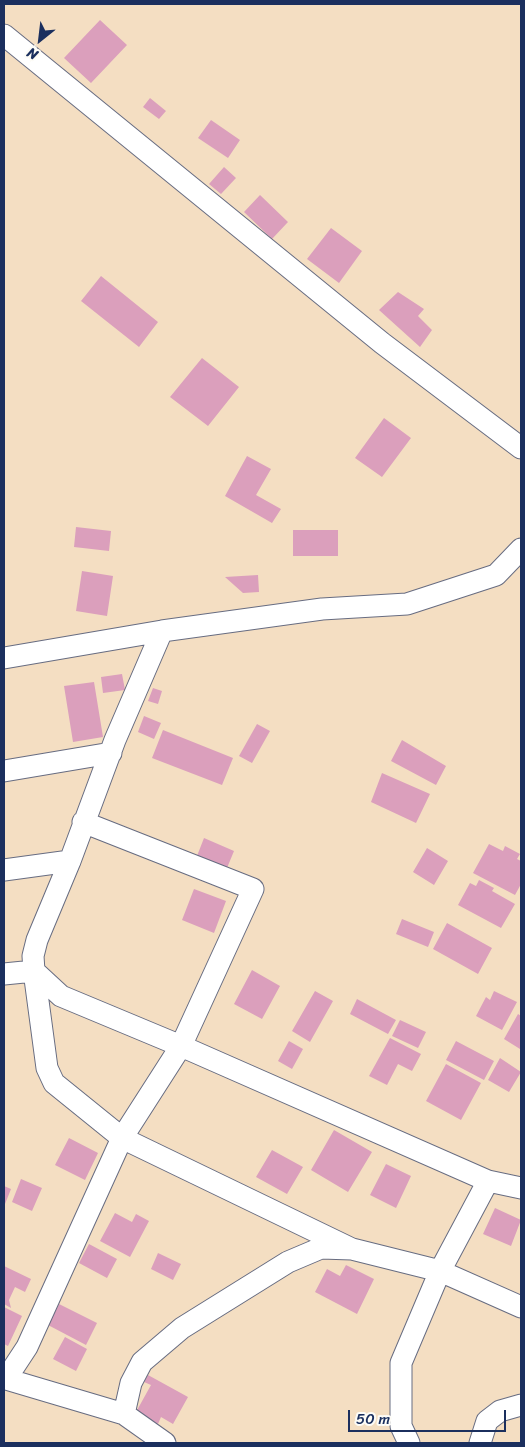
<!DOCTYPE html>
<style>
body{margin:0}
#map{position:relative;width:525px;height:1447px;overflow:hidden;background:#f4dec2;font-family:Sriracha,sans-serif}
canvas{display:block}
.frame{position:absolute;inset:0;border:5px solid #1b2f5e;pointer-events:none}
.north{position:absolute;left:15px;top:15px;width:50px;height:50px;-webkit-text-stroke:4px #fdfcf7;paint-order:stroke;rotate:209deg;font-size:14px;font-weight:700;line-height:20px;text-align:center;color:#1b2f5e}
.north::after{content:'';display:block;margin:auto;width:18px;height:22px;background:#1b2f5e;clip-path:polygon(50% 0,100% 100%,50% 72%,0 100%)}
.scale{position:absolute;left:348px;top:1410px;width:158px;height:22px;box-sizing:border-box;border:2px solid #1b2f5e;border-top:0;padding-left:6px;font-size:15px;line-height:18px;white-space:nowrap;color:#1b2f5e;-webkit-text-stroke:4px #fdfcf7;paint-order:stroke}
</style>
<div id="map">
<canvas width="525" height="1447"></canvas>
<div class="frame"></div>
<div class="north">N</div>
<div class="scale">50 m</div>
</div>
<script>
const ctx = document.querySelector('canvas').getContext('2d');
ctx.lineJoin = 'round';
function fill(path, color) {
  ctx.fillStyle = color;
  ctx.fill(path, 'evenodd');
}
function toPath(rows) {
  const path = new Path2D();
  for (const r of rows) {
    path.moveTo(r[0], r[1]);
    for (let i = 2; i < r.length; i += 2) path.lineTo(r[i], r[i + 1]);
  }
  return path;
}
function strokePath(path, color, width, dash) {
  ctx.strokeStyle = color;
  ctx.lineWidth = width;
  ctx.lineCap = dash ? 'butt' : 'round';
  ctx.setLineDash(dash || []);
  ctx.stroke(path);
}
fill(toPath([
 [100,20,127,45,91,83,64,58],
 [150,98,166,111,159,119,143,107],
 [211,120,240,140,228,158,198,138],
 [224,167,236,178,221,194,209,184],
 [260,195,288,222,272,239,244,212],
 [331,228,362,251,339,283,307,259],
 [101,276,158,322,139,347,81,301],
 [398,292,424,309,418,316,432,330,420,347,379,310],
 [202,358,239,387,208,426,170,397],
 [384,418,411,438,382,477,355,458],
 [247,456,271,469,256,495,281,509,272,523,225,496],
 [76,527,111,531,109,551,74,547],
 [293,530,338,530,338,556,293,556],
 [82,571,113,576,107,616,76,611],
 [258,575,259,592,243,593,225,577],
 [122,674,125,690,103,693,101,677],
 [94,682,103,737,73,742,64,686],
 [153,688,162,691,158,704,148,701],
 [144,716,161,723,154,739,138,732],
 [257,724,270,731,252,763,239,756],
 [163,730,233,758,222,785,152,758],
 [402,740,446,766,436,785,391,761],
 [382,773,430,794,416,823,371,802],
 [204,838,234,851,227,868,197,856],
 [489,844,503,851,505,846,520,854,517,859,521,861,521,884,515,895,473,873],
 [427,848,448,861,434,885,413,872],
 [479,880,494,888,492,891,515,904,501,928,458,905,470,883,476,886],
 [194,889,226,901,214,933,182,920],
 [402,919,434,932,428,947,396,934],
 [447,923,492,948,478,974,433,949],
 [252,970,280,986,262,1019,234,1004],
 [315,991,333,1001,310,1042,292,1031],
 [494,991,517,1002,502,1030,476,1016,486,997,490,1000],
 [357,999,396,1020,388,1034,350,1014],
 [518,1014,521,1016,520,1049,504,1039],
 [400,1020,426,1032,418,1048,392,1036],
 [390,1038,421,1054,412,1071,398,1064,387,1085,369,1076],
 [289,1041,303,1049,292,1069,278,1061],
 [456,1041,494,1061,484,1080,446,1060],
 [500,1058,521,1072,509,1092,488,1080],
 [446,1064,481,1083,461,1120,426,1101],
 [334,1130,372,1152,348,1192,311,1170],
 [69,1138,98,1153,85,1180,55,1165],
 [272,1150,303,1167,287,1194,256,1177],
 [386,1164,411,1176,396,1208,370,1195],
 [21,1179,42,1188,32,1211,12,1202],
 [4,1186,11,1189,5,1204,4,1203],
 [495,1208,521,1220,511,1246,483,1234],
 [115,1213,132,1222,136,1214,149,1221,130,1257,100,1241],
 [89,1244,117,1259,107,1278,79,1263],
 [158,1253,181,1264,173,1280,151,1269],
 [346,1265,374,1279,357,1314,315,1292,327,1269,340,1276],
 [4,1266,31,1279,25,1292,15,1287,9,1300,11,1308,4,1304],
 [59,1304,97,1323,86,1345,48,1325],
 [4,1307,22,1316,8,1346,4,1344],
 [65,1337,87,1349,76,1371,53,1359],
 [148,1375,188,1397,173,1424,161,1417,158,1424,136,1412,151,1385,144,1382]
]), '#db9fbc');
const minor = toPath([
 [4,35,382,343,521,448],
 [162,631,115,740,70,861,37,940,33,956,34,971,47,1068,54,1083,122,1138,352,1249],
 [4,658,162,631,322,609,407,604,496,575,521,549],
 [4,771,111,753],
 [83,822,253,889,181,1046,122,1138,27,1347,6,1379,124,1414,165,1443],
 [4,870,70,861],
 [4,974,34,971,61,996,181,1046,488,1181],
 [124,1414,131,1383,142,1362,182,1328,288,1262,321,1248,352,1249,440,1271,521,1307],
 [409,1443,401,1426,401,1363,440,1271,488,1181,521,1188],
 [480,1443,487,1421,500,1411,521,1405]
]);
strokePath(minor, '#676c81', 23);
strokePath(minor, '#fff', 21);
</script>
